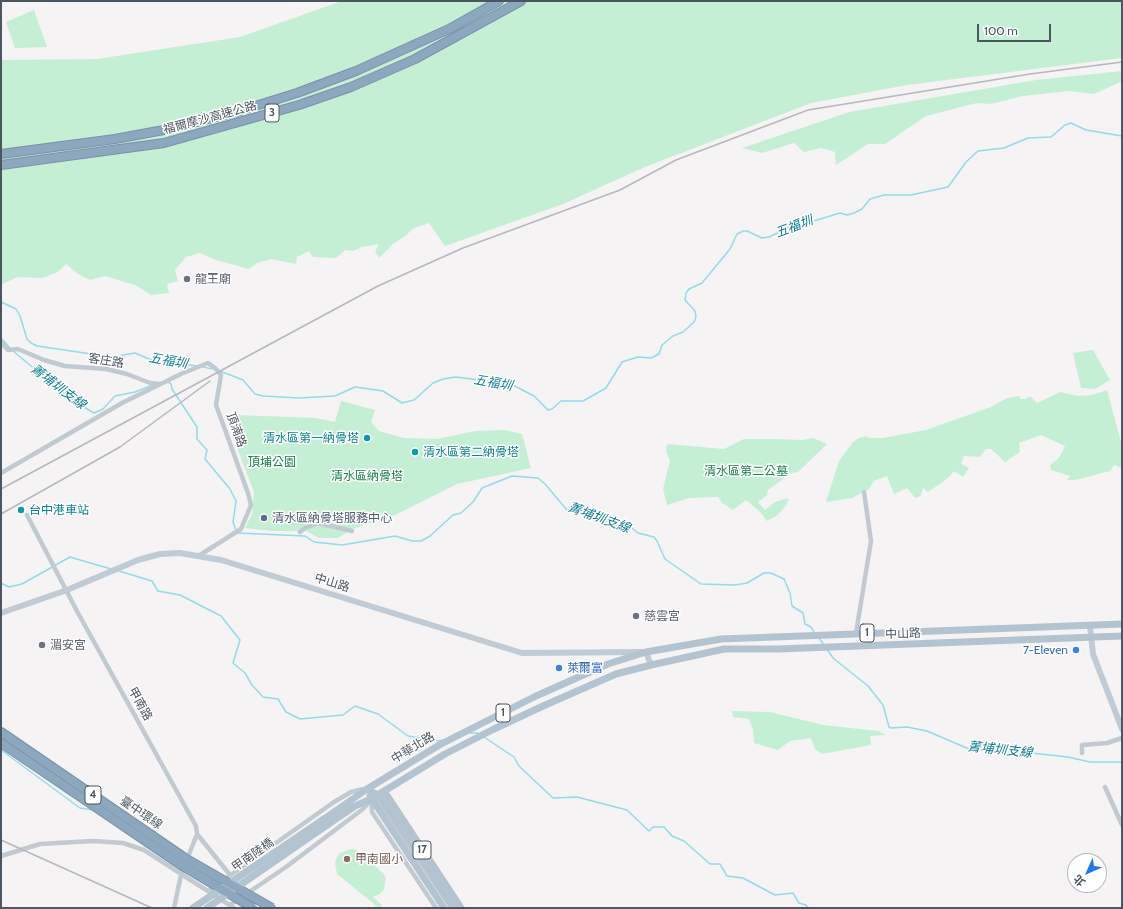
<!DOCTYPE html>
<meta charset="utf-8">
<style>
body{margin:0}
#map{position:relative;width:1123px;height:909px;overflow:hidden;background:#f5f3f3;font-family:Cabin,"Noto Sans TC",sans-serif}
canvas{display:block}
.frame{position:absolute;inset:0;border:2px solid #4b5660;pointer-events:none}
.north{position:absolute;left:1067px;top:853px;width:40px;height:40px;box-sizing:border-box;background:#fff;border:1px solid #b7bbbf;border-radius:50%;rotate:225deg;font-size:11px;font-weight:700;line-height:16px;text-align:center;color:#4b5660}
.north::after{content:'';display:block;margin:auto;width:14px;height:18px;background:#217ae1;clip-path:polygon(50% 0,100% 100%,50% 72%,0 100%)}
.scale{position:absolute;left:977px;top:24px;width:74px;height:18px;box-sizing:border-box;border:2px solid #4b5660;border-top:0;padding-left:5px;font-size:12px;line-height:14px;white-space:nowrap;color:#4b5660;-webkit-text-stroke:3px #fff;paint-order:stroke}
</style>
<div id="map">
<canvas width="1123" height="909"></canvas>
<div class="frame"></div>
<div class="north">北</div>
<div class="scale">100 m</div>
</div>
<script>
const ctx = document.querySelector('canvas').getContext('2d');
ctx.lineJoin = 'round';
function fill(path, color) {
  ctx.fillStyle = color;
  ctx.fill(path, 'evenodd');
}
function toPath(rows) {
  const path = new Path2D();
  for (const r of rows) {
    path.moveTo(r[0], r[1]);
    for (let i = 2; i < r.length; i += 2) path.lineTo(r[i], r[i + 1]);
  }
  return path;
}
function strokePath(path, color, width, dash) {
  ctx.strokeStyle = color;
  ctx.lineWidth = width;
  ctx.lineCap = dash ? 'butt' : 'round';
  ctx.setLineDash(dash || []);
  ctx.stroke(path);
}
function label(font, color, halo, rows, align = 'center') {
  ctx.font = font + ' Cabin,"Noto Sans TC",sans-serif';
  ctx.lineWidth = 3;
  ctx.setLineDash([]);
  ctx.textBaseline = 'middle';
  ctx.strokeStyle = halo;
  ctx.fillStyle = color;
  for (const [text, x, y, turn = 0] of rows) {
    ctx.save();
    ctx.translate(x, y);
    ctx.rotate((+turn || 0) * Math.PI / 180);
    ctx.textAlign = isNaN(turn) ? turn : align;
    if (halo) ctx.strokeText(text, 0, 0);
    ctx.fillText(text, 0, 0);
    ctx.restore();
  }
}
fill(toPath([
 [342,1,1122,1,1122,58,907,85,811,103,645,167,563,204,445,246,429,223,414,228,405,236,393,244,379,258,375,251,379,244,362,247,353,251,345,250,336,258,313,257,309,251,297,257,296,264,271,259,257,263,249,269,216,260,200,253,186,257,175,270,178,281,167,284,169,293,151,295,135,285,105,276,90,280,78,274,66,264,58,272,42,278,17,277,1,285,1,60,97,59,240,37],
 [34,10,47,47,15,48,6,22],
 [1122,71,1122,81,1094,94,1070,91,1023,96,990,104,977,103,926,116,885,144,868,144,836,165,835,152,821,148,804,152,794,143,762,153,742,148,849,112,1036,80],
 [1093,350,1110,380,1095,389,1081,388,1073,353],
 [1107,390,1122,446,1122,468,1114,465,1110,471,1075,480,1067,480,1070,476,1051,470,1050,465,1059,458,1065,446,1041,435,1019,443,1020,452,1005,462,991,449,986,449,980,457,964,456,961,464,969,468,963,477,954,471,948,478,928,492,923,488,921,496,915,498,907,488,894,494,887,476,874,481,869,489,852,498,826,502,839,461,853,442,859,438,866,436,869,438,883,438,926,430,991,407,1007,398,1020,396,1020,399,1025,399,1030,396,1037,403,1060,392,1078,396,1092,395],
 [341,401,375,410,371,422,379,431,404,438,437,439,475,431,505,430,522,434,531,468,457,484,395,515,352,529,338,538,319,538,306,531,273,531,245,528,252,514,254,492,232,435,236,430,237,415,316,418,335,422],
 [813,438,827,444,798,472,791,473,768,490,767,495,758,502,765,510,775,502,789,498,787,504,778,515,767,521,761,513,746,500,733,510,722,503,718,497,689,498,667,505,663,489,670,461,666,451,667,444,724,449,744,439,774,439,802,440],
 [732,711,770,712,823,725,878,731,886,735,870,736,871,745,822,754,815,749,811,738,790,741,778,750,754,743,753,729,749,719,733,717],
 [351,849,357,850,383,873,386,878,384,889,380,894,373,897,382,905,379,908,337,874,335,863,337,857,340,853]
]), '#c4efd4');
strokePath(toPath([
 [1,302,16,309,20,316,27,339,31,343,37,346,112,357,135,353,149,359,197,366],
 [1,338,10,348],
 [13,351,72,400,94,413,103,409,115,396,135,392,153,385],
 [203,367,213,369],
 [220,371,243,380,255,394,263,396,299,398,335,396,355,387,383,391,402,403,414,400,433,383,443,379,456,377,511,384,534,396,548,410,552,409,561,401,583,401,606,388,622,362,638,357,651,358,659,354,662,345,673,336,683,332,694,322,696,317,695,311,685,300,686,293,689,289,702,283,730,249,737,234,743,231,747,231,762,238,769,237,798,223,817,220,840,213,847,215,854,213,862,209,870,199,884,195,911,195,948,187,966,162,978,151,1004,148,1028,138,1051,137,1065,125,1071,123,1086,130,1122,136],
 [168,382,171,384,172,389,197,427,197,439,207,450,205,459,230,489,236,501,233,522,237,533,305,536,314,542,342,545,395,536,412,541,421,541,430,536,453,515,461,513,473,502,482,488,512,476,538,478,545,484,567,510,632,528,638,533,654,537,657,541,665,559,701,584,735,585,747,583,764,573,771,573,784,579,790,593,792,606,803,613,805,624,811,627,815,634],
 [119,571,152,581,158,591,180,595,221,616,240,640,233,663,245,673,252,685,263,697,278,699,286,712,300,719,343,715,355,706,378,714,408,736,439,741,443,740],
 [1,583,9,587,22,584,70,557,111,569],
 [819,638,824,645],
 [827,649,833,658,868,686,883,705,889,727,891,728,907,727,927,731,969,749,994,749,1068,757,1090,762,1122,762],
 [470,733,478,733],
 [484,737,514,757,519,766,553,798,577,797,627,810,649,831,653,827,664,827,672,836,684,841,710,864,720,864,727,876,743,878,775,895,793,893,799,903,806,905,808,908],
 [1,750,80,808,94,810],
 [984,908,987,908]
]), '#93dbeb', 1.5);
const highway = toPath([
 [1,154,115,139,169,129,236,112,297,93,356,71,449,29,499,1],
 [1,165,164,143,299,105,351,87,415,59,521,1],
 [1,732,185,858],
 [1,743,181,865]
]);
strokePath(highway, '#7892ab', 10);
strokePath(toPath([
 [1,342,8,350,18,349,44,360,65,366,106,369,127,374,150,383,160,384],
 [1,473,122,403,183,373,208,363,215,368,221,375,216,405,248,493,251,505,241,529,200,555],
 [27,515,78,613,196,826,197,834,181,875,174,908],
 [300,532,305,528,318,523,352,531],
 [856,633,871,541,864,492],
 [1082,753,1082,745,1107,743,1122,738],
 [1105,787,1122,825],
 [371,799,372,812,436,908],
 [197,834,230,875],
 [1,856,40,844,93,841,123,843,144,850,234,908],
 [208,891,334,802,351,792,363,789],
 [230,905,286,867,363,809,371,800]
]), '#c1cad1', 4.5);
strokePath(toPath([
 [1,613,67,590,138,560,160,554,180,553,221,560,522,653,646,652,651,665],
 [1090,626,1093,654,1122,729]
]), '#c1cbd5', 6);
strokePath(toPath([
 [367,789,378,795,453,908],
 [384,791,461,908],
 [370,796,444,908],
 [324,819,367,789,441,744,536,696,608,664,646,652,721,639,1122,624],
 [327,825,355,806,371,799,445,754,492,730,543,706,616,674,651,665,724,649,778,649,1122,636]
]), '#b4c3d0', 7);
strokePath(highway, '#8da7bf', 8);
strokePath(toPath([
 [1,489,378,286,463,248,620,190,676,160,808,110,1030,74,1122,62],
 [1,514,120,447,210,381],
 [1,840,152,908]
]), '#b5b8bd', 1.5);
const highwayBridge = toPath([
 [185,858,272,908],
 [181,865,253,908]
]);
strokePath(highwayBridge, '#7892ab', 10, []);
strokePath(toPath([
 [193,908,324,819],
 [207,908,327,825]
]), '#b4c3d0', 7);
strokePath(highwayBridge, '#8da7bf', 8);
for (const [x, y, r, color] of [
 [187,279,4,"#6b7280"],
 [367,438,4,"#0f9aa8"],
 [415,452,4,"#0f9aa8"],
 [21,510,4,"#0f9aa8"],
 [264,518,4,"#5c6f8a"],
 [636,616,4,"#6b7280"],
 [42,645,4,"#6b7280"],
 [1076,650,4,"#3f7fe0"],
 [559,668,4,"#3f7fe0"],
 [347,859,4,"#8d6e63"]
]) {
  const dot = new Path2D();
  dot.arc(x, y, r, 0, 2 * Math.PI);
  ctx.fillStyle = color;
  ctx.fill(dot);
  strokePath(dot, '#fff', 1.5);
}
for (const [x, y, w] of [
 [272,113,14],
 [867,633,14],
 [503,713,14],
 [93,795,16],
 [422,850,18]
]) {
  const box = new Path2D();
  box.roundRect(x - w / 2, y - 9, w, 18, 3);
  ctx.fillStyle = '#fff';
  ctx.fill(box);
  strokePath(box, '#4b5660', 1);
}
label('bold 11px', '#4b5660', null, [
 ["3",272,113],
 ["1",867,633],
 ["1",503,713],
 ["4",93,795],
 ["17",422,850]
]);
label('12px', '#4b5660', '#fff', [
 ["福爾摩沙高速公路",210,118,-15],
 ["客庄路",106,361,9],
 ["頂湳路",236,430,70],
 ["中山路",332,583,17],
 ["中山路",903,634,-2],
 ["甲南路",140,704,61],
 ["中華北路",413,748,-31],
 ["臺中環線",141,813,34],
 ["甲南陸橋",253,855,-35]
]);
label('12px', '#5b616d', '#fff', [
 ["龍王廟",195,279],
 ["慈雲宮",644,616],
 ["湄安宮",50,645]
], 'left');
label('12px', '#0d838f', '#fff', [
 ["清水區第一納骨塔",359,438,"right"],
 ["清水區第二納骨塔",423,452],
 ["台中港車站",29,510]
], 'left');
label('12px', '#1b824b', '#fff', [
 ["頂埔公園",272,462],
 ["清水區第二公墓",746,471],
 ["清水區納骨塔",367,476]
]);
label('12px', '#4e5e75', '#fff', [
 ["清水區納骨塔服務中心",272,518]
], 'left');
label('12px', '#366cbe', '#fff', [
 ["7-Eleven",1068,650],
 ["萊爾富",567,668,"left"]
], 'right');
label('12px', '#785e54', '#fff', [
 ["甲南國小",355,859]
], 'left');
label('italic 13px', '#117d96', '#fff', [
 ["五福圳",794,227,-21],
 ["五福圳",168,361,10],
 ["五福圳",493,383,10],
 ["菁埔圳支線",58,387,37],
 ["菁埔圳支線",599,518,20],
 ["菁埔圳支線",1000,750,6]
]);
</script>
